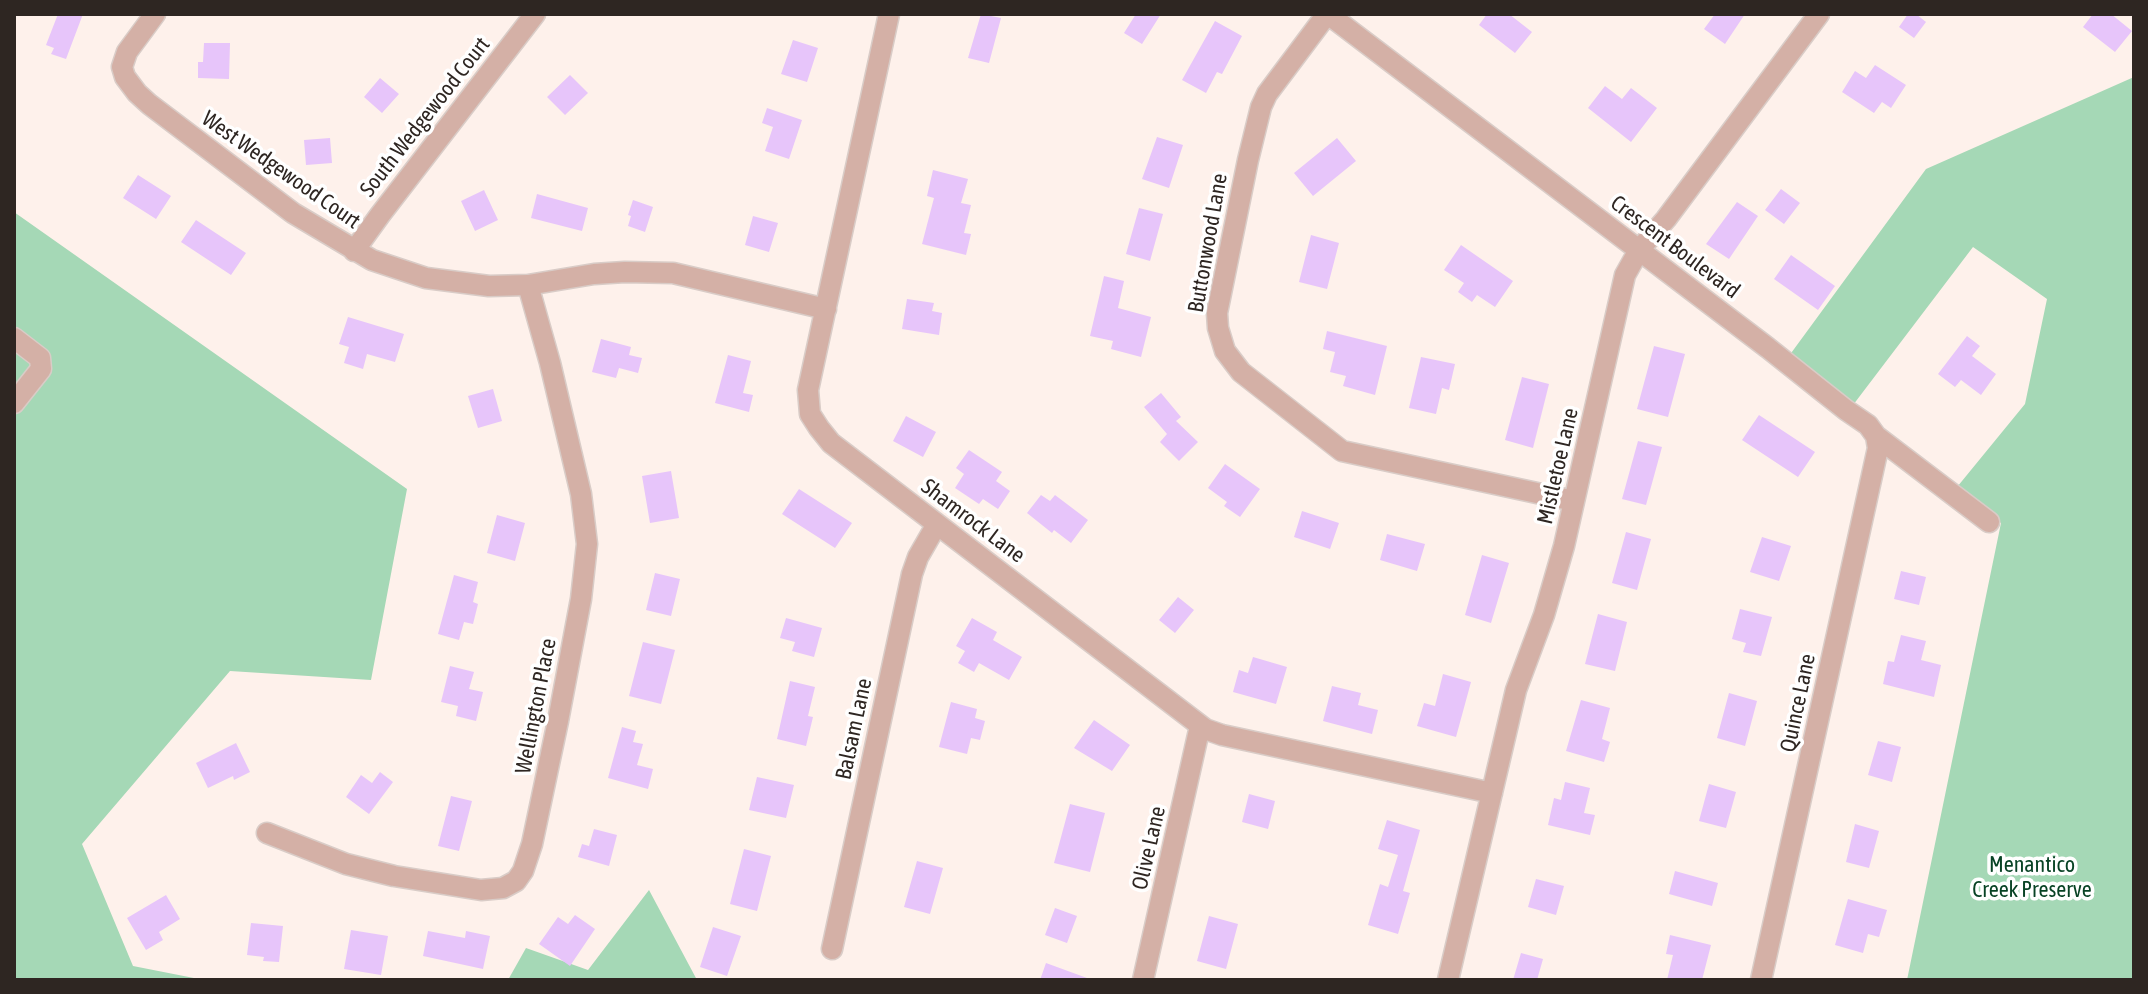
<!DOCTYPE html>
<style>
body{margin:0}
#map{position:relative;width:2148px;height:994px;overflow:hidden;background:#fef1eb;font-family:"Asap Condensed",sans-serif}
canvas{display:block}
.frame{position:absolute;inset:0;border:16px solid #2e2622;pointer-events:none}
</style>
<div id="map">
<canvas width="2148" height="994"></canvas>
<div class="frame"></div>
</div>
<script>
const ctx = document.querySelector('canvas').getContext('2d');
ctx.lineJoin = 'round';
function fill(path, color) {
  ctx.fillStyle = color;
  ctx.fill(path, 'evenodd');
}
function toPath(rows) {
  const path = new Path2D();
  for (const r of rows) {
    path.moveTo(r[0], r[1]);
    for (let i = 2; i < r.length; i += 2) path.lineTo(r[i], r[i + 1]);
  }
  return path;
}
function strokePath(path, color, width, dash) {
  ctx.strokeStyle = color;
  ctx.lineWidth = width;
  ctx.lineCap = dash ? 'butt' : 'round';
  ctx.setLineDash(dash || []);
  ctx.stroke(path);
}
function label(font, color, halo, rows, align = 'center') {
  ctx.font = font + ' "Asap Condensed",sans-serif';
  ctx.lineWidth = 7;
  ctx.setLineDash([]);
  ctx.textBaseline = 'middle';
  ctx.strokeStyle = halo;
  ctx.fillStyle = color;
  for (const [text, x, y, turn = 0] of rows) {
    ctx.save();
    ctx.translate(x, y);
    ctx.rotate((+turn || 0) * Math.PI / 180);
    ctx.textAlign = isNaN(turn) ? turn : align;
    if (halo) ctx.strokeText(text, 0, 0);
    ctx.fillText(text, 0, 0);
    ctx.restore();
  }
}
fill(toPath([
 [2134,77,2134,980,1907,980,2001,523,1953,492,2025,404,2047,299,1973,247,1850,409,1786,360,1926,169],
 [14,212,407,489,371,680,230,671,82,844,133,966,204,980,14,980],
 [649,890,697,980,508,980,526,948,588,970]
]), '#a5d8b6');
fill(toPath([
 [58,14,83,14,66,59,51,54,54,48,46,45],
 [981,14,1001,18,989,63,968,58],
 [1136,14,1161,14,1142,44,1124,33],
 [1487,14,1509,14,1532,32,1515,53,1479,25],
 [1715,14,1745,14,1725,44,1704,29],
 [1908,14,1916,14,1926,22,1914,38,1899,27],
 [2093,14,2111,14,2132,31,2115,52,2083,27],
 [1215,21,1242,36,1222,74,1217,72,1206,93,1182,80],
 [793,40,818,48,807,82,781,74],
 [204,43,230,43,229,79,198,78,198,62,203,62],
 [1875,65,1906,85,1891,108,1882,102,1874,113,1842,92,1855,71,1866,78],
 [570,75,588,93,565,115,547,97],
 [380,78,399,94,382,113,364,97],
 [1605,86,1622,99,1631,88,1657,108,1631,142,1588,108],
 [767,108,802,120,789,159,765,151,773,127,762,123],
 [1157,137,1183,145,1169,188,1142,179],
 [330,138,332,163,306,165,304,140],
 [1337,138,1356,161,1313,196,1294,173],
 [933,170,968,179,961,203,971,205,964,233,971,234,966,255,922,244,934,198,927,196],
 [138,175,171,196,156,219,123,198],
 [1781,189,1800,203,1784,224,1765,210],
 [484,190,498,220,475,231,461,201],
 [537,194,588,208,582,231,531,218],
 [633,200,653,207,645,232,628,226,631,216,628,215],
 [1737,202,1758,216,1729,259,1706,244],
 [1139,208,1163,214,1150,261,1126,254],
 [753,216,778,223,769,252,745,245],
 [196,220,246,253,231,275,181,242],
 [1311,235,1339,243,1327,289,1299,282],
 [1461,245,1513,281,1495,307,1477,295,1472,302,1458,292,1464,283,1444,270],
 [1791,255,1835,286,1818,310,1774,279],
 [1104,276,1124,281,1118,308,1151,317,1141,357,1111,349,1113,341,1090,336],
 [907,299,934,303,932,311,942,313,939,335,902,329],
 [348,317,404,334,395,362,367,354,363,369,344,363,349,347,339,344],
 [1327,331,1387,346,1375,395,1343,386,1346,376,1330,372,1335,352,1323,349],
 [1967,336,1980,346,1972,356,1996,374,1981,395,1961,380,1955,387,1938,374],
 [601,339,631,347,629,355,642,358,638,373,619,368,616,378,592,372],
 [1654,346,1685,354,1668,417,1637,409],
 [728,355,751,361,743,393,753,395,749,412,715,403],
 [1421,357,1455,364,1449,390,1442,388,1436,414,1409,408],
 [1522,377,1549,384,1533,448,1505,440],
 [493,389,502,421,478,428,468,396],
 [1161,393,1181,417,1176,421,1198,442,1179,461,1160,442,1167,434,1144,407],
 [1759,415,1815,452,1798,477,1742,440],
 [906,416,936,432,923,457,893,441],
 [1638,441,1662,447,1646,505,1622,499],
 [969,450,1002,472,996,481,1010,491,998,509,983,499,979,504,955,488,964,474,956,468],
 [1225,464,1260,489,1240,517,1224,506,1227,502,1208,488],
 [671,471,679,518,650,523,642,476],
 [799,489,852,523,835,548,782,514],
 [1041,495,1050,501,1055,495,1088,520,1071,543,1054,530,1052,533,1027,513],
 [1302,511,1339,523,1330,549,1294,537],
 [497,515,525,523,515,561,487,553],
 [1626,532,1651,539,1637,590,1612,583],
 [1387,534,1425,544,1417,571,1380,560],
 [1762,537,1791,546,1779,581,1750,572],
 [1482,555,1509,563,1491,623,1465,615],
 [1901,571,1926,577,1919,605,1894,599],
 [655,573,680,579,671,616,646,610],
 [454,575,478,582,473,602,478,604,473,624,464,622,459,640,438,634],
 [1178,597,1194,610,1175,633,1159,620],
 [1740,609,1772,617,1761,656,1743,652,1746,643,1732,639],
 [1598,614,1627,622,1615,671,1585,664],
 [786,618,822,628,814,657,792,651,795,642,780,638],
 [972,618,997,632,993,640,1022,657,1009,680,979,663,974,672,958,663,965,651,956,646],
 [1901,635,1926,641,1921,660,1941,665,1934,697,1883,684,1888,661,1894,662],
 [643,642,675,650,661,704,629,696],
 [1253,657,1287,667,1276,704,1233,692,1239,670,1248,673],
 [450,666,474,672,469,689,483,692,476,721,456,716,458,706,441,702],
 [1443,674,1471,682,1456,737,1417,726,1424,703,1435,706],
 [790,681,815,687,808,716,813,717,806,746,777,739],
 [1332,686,1361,693,1358,705,1378,710,1372,734,1323,721],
 [1729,693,1757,701,1745,746,1717,738],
 [1581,700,1610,708,1602,739,1610,742,1604,762,1566,751],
 [951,702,977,709,975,718,985,721,980,740,971,738,967,754,939,747],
 [1094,720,1130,745,1112,771,1074,748],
 [622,727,636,731,633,742,643,744,637,765,653,769,648,789,608,778],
 [1878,741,1901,747,1892,782,1868,775],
 [236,743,250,772,234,780,233,776,208,788,196,763],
 [380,772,393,782,369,814,346,797,361,775,372,783],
 [757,777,794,785,786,818,749,810],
 [1565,782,1590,788,1584,813,1595,815,1590,835,1548,825,1554,798,1561,800],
 [1709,784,1736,792,1726,828,1699,821],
 [1249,794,1275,801,1268,829,1242,822],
 [451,796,472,801,459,851,438,846],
 [1070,804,1105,813,1090,872,1054,863],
 [1387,820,1420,830,1403,891,1410,893,1398,934,1368,925,1380,884,1388,887,1398,855,1378,849],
 [1855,824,1879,831,1869,868,1846,862],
 [594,829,617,835,609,866,578,857,582,844,589,846],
 [744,849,771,856,757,911,730,904],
 [917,861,943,868,930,914,904,907],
 [1675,871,1718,883,1712,906,1669,894],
 [1536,879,1564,886,1556,915,1528,907],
 [166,895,180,919,159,932,163,940,146,950,127,918],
 [1848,899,1887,910,1879,937,1868,934,1863,953,1835,945],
 [1055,908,1077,916,1067,943,1045,935],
 [575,915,595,929,570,966,539,944,558,917,568,924],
 [1209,916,1238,924,1226,969,1197,961],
 [251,923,283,926,279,962,263,961,264,957,247,955],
 [713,927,741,936,727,976,700,967],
 [351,930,388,936,381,975,344,969],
 [428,931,465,938,466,931,490,936,483,969,423,956],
 [1670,935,1711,945,1702,980,1667,980,1673,955,1666,954],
 [1521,953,1543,959,1537,980,1513,980],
 [1046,963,1087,978,1086,980,1040,980]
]), '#e7c5fa');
const minor = toPath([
 [155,14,127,52,122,67,125,77,137,93,149,104,293,213,372,260,426,278,489,286,528,285,594,274,625,272,673,273,826,309],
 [889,14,808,390,810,414,819,428,831,443,1205,729,1222,735,1492,793],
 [1327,14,1267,94,1261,107,1248,160,1217,313,1218,328,1225,351,1241,372,1342,451,1574,501],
 [1328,14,1768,348,1846,410,1868,425,1876,436,1989,522],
 [354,251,380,215,535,14],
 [14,338,40,358,41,369,14,403],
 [267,833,346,864,394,876,481,890,503,888,516,881,523,871,532,844,558,721,581,599,587,544,581,494,550,363,528,285],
 [832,949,912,574,918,557,937,524],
 [1143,980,1200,726],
 [1448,980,1516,690,1544,615,1564,546,1625,275,1639,250,1666,219,1819,14],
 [1761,980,1878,448,1876,436]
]);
strokePath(minor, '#d9ccc7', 23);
strokePath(minor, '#d4b0a6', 20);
label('22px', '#2e2622', '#fff', [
 ["South Wedgewood Court",425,117,-52],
 ["West Wedgewood Court",281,170,35],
 ["Buttonwood Lane",1208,243,-80],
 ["Crescent Boulevard",1675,247,37],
 ["Mistletoe Lane",1558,466,-77],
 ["Shamrock Lane",973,521,37],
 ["Quince Lane",1798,703,-78],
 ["Wellington Place",536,706,-79],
 ["Balsam Lane",854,729,-78],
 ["Olive Lane",1149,848,-77]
]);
label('22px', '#084325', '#fff', [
 ["Menantico",2032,865],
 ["Creek Preserve",2032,890]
]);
</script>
